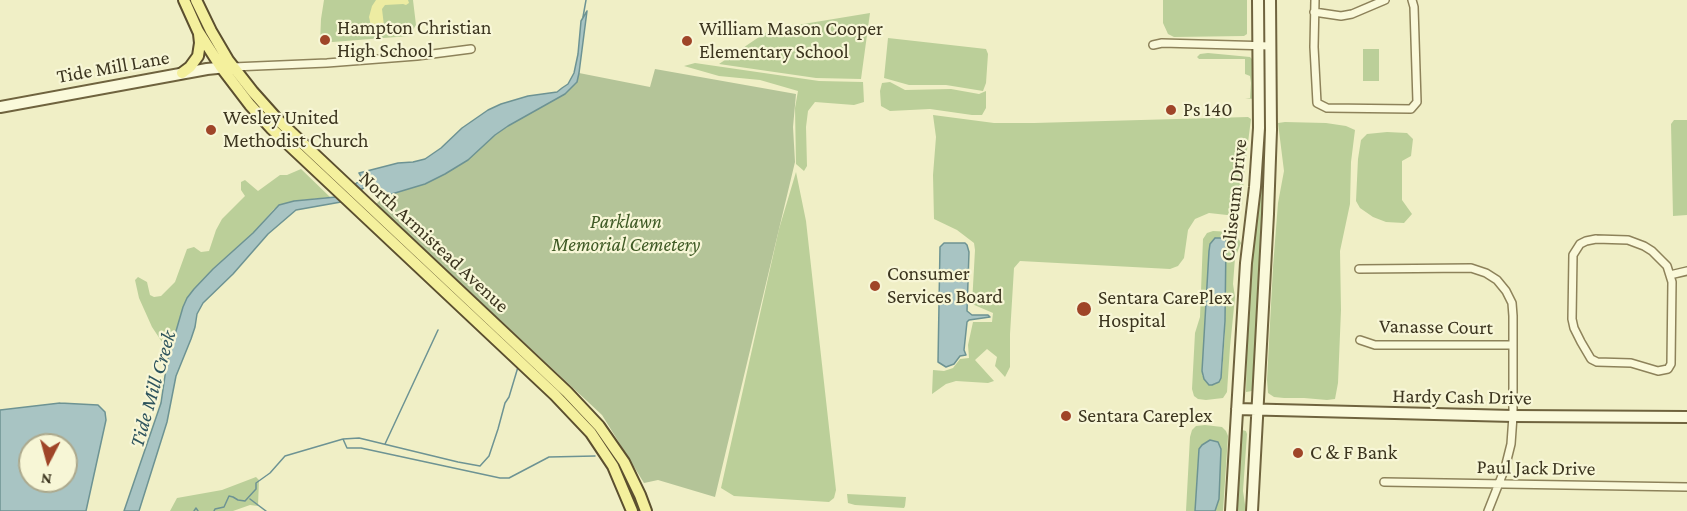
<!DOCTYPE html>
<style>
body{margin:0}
#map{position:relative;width:1687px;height:511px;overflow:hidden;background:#f0efc6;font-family:"Crimson Pro",serif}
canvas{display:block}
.north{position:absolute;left:18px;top:433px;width:60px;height:60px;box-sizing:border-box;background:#f7f6d6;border:2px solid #aca98d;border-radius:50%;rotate:186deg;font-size:16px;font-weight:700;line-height:24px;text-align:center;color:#3c351f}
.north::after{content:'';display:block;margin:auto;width:21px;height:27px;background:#9f4528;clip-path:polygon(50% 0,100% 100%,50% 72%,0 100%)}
</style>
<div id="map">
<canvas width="1687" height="511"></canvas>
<div class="north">N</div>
</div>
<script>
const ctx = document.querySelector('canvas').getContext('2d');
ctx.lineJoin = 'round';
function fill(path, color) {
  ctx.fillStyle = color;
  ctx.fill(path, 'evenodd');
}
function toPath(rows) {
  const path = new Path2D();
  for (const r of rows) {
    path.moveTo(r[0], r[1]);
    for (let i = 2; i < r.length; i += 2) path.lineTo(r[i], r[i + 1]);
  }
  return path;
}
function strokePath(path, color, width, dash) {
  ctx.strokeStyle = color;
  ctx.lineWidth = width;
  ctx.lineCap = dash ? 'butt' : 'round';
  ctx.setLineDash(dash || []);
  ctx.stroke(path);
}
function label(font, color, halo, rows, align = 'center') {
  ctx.font = font + ' "Crimson Pro",serif';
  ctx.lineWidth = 4.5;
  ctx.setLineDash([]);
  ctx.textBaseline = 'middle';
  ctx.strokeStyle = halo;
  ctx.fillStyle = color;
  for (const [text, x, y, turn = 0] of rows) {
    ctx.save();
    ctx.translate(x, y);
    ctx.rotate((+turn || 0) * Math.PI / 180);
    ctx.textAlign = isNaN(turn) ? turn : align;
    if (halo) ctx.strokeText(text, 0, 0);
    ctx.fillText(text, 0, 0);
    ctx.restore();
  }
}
fill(toPath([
 [324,0,413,0,416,25,409,36,320,43,321,19],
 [1163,0,1247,0,1247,34,1244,36,1174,37,1168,34,1163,23],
 [870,13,861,79,816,78,719,64,765,33,785,27],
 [888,38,986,49,988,54,986,83,983,91,946,85,909,85,884,78],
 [1363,49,1379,49,1379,81,1363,81],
 [1208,53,1250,57,1252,59,1253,75,1253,99,1245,98,1250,98,1251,83,1250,76,1245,74,1245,59,1199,59,1197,57,1200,54],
 [695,63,819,81,863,82,864,102,854,105,815,102,808,111,806,127,807,166,804,171,796,164,795,108,798,91,760,80,719,76,684,66],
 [890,82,905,90,951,89,979,94,986,91,986,108,982,115,972,115,930,109,890,111,881,106,880,91,882,83],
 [1264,94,1267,111,1268,140,1254,389,1252,391,1246,392,1248,290,1263,150],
 [933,115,994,123,1034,123,1248,117,1251,119,1244,174,1242,206,1236,214,1227,215,1209,213,1195,219,1188,230,1184,258,1178,266,1170,269,1020,261,1014,268,1010,334,1010,367,1005,377,995,366,997,357,987,349,975,360,994,381,988,383,956,381,946,384,932,394,933,370,944,371,953,368,960,359,969,358,968,345,973,322,992,322,993,313,972,304,975,250,974,243,957,230,934,219,933,175,936,137],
 [1674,120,1687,120,1687,215,1673,216,1671,124],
 [1285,122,1326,123,1346,126,1355,130,1351,162,1350,204,1340,251,1341,310,1338,383,1335,399,1327,400,1304,398,1284,398,1274,397,1268,393,1267,380,1273,267,1278,203,1284,171,1278,123],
 [1387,132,1407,133,1413,139,1411,156,1402,161,1402,200,1412,214,1404,223,1386,222,1373,217,1360,208,1356,201,1358,159,1361,140,1367,134],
 [301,169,330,197,294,201,274,209,253,233,213,269,187,298,167,362,162,342,152,327,139,298,135,280,138,277,147,282,150,295,154,297,161,296,175,282,187,249,194,247,201,252,209,251,216,230,222,219,245,196,241,190,241,182,245,180,258,191,280,175,287,175],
 [796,172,806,221,836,490,834,498,829,502,734,496,721,488,779,229],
 [1213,231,1233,232,1236,234,1241,243,1235,258,1233,284,1235,297,1230,347,1227,392,1223,398,1206,400,1198,399,1194,396,1192,389,1195,333,1200,317,1203,239,1207,233],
 [1210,244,1226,246,1225,332,1222,372,1216,384,1212,385,1209,385,1202,375,1202,371],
 [1205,425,1222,427,1226,431,1228,436,1223,511,1215,511,1219,496,1220,445,1199,449,1195,511,1186,511,1190,437,1192,430,1196,426],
 [1242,430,1246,431,1247,434,1243,491,1246,511,1238,511,1237,464],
 [256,477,259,480,258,506,250,505,233,511,170,511,177,498,222,490],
 [847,494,906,497,905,506,904,508,855,505,848,503]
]), '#bbcf99');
fill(toPath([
 [376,0,408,0,409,3,406,5,403,4,385,5,382,9,384,26,386,29,385,31,375,31,371,26,369,17,372,6]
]), '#edeca2');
fill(toPath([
 [655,69,796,94,793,127,795,162,715,497,658,480,644,483,602,415,376,204,385,196,425,184,459,166,495,135,508,126,565,94,577,82,579,73,650,87]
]), '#b4c498');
const water = toPath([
 [587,11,579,73,577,82,565,94,508,126,495,135,468,160,445,174,425,184,385,196,370,184,341,202,296,210,268,234,233,274,203,303,197,314,195,327,191,339,176,376,167,422,139,511,124,511,161,403,167,362,183,307,187,298,194,289,213,269,253,233,279,205,294,201,336,197,361,180,362,178,359,173,398,163,413,162,425,159,441,148,462,128,488,110,501,104,528,96,557,92,562,88,568,84,574,73,578,54,581,21,587,11],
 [1215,238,1225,238,1226,241,1225,321,1221,378,1219,382,1212,385,1209,385,1204,379,1202,371,1209,251,1210,244,1215,238],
 [944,243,965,243,967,245,969,252,967,311,972,315,988,315,990,317,969,320,967,322,964,350,966,355,960,356,954,364,946,367,938,362,940,247,944,243],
 [60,403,98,405,105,412,106,420,86,511,0,511,0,410,60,403],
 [30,445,66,445,66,481,30,481,30,445],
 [1210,440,1218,442,1221,449,1219,499,1215,511,1195,511,1199,449,1202,445,1210,440]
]);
fill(water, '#a8c4c3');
strokePath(water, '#6d9393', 1.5);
strokePath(toPath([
 [583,17,586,0],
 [343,439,347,448,361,448,500,478,509,478,549,457,595,456],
 [385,444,438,330],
 [250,499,266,511],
 [194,511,196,508,198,511],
 [214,511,215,509,224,507,229,496,233,497,238,500,245,501,256,489,256,483,270,473,285,456,343,439,359,438,458,462,480,466,489,456,498,429,505,403,509,397,518,367]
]), '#6d9393', 1.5);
const street = toPath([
 [1315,0,1314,47,1317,103,1327,108,1411,109,1417,102,1414,7,1412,0],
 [1314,12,1341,16,1352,14,1385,0],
 [1153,45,1162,43,1271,46],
 [233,67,327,63,417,56,471,49],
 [1596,239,1628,240,1644,246,1652,251,1667,266,1672,282,1671,364,1668,369,1658,371,1631,363,1597,362,1591,359,1581,342,1574,328,1572,319,1573,255,1580,244,1586,241,1596,239],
 [1359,269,1471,268,1486,273,1497,280,1506,291,1512,303,1513,316,1513,416,1511,444,1505,468,1488,511],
 [1670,275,1687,271],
 [1360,340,1375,345,1513,345],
 [1384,482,1687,487]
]);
const secondary = toPath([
 [0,107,207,69,227,67],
 [1237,409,1513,416,1687,417],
 [1231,511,1246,263,1255,187,1259,128,1258,0],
 [1252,511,1268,214,1271,130,1270,0]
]);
const primary = toPath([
 [184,0,198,31,221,67,250,105,272,129,555,395,591,433,613,466,632,511],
 [196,0,211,31,228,60,253,92,278,120,567,392,599,426,624,462,640,495,646,511],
 [182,73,190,67,198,56,200,43,199,34]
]);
strokePath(street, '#8d825a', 10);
strokePath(secondary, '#6f633e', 14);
strokePath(primary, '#5b4f2f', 14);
strokePath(street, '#faf9da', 7);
strokePath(secondary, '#faf9da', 10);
strokePath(primary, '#f4f09d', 10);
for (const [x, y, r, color] of [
 [325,40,6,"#9f4528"],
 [687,41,6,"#9f4528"],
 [1171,110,6,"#9f4528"],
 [211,130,6,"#9f4528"],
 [875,286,6,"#9f4528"],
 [1084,309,8,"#9f4528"],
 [1066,416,6,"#9f4528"],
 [1298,453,6,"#9f4528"]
]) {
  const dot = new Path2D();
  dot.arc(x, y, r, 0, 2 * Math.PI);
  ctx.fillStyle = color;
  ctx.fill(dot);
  strokePath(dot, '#f7f6d6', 2);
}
label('20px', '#3c351f', '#f7f6d6', [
 ["Hampton Christian",337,28],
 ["High School",337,51],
 ["William Mason Cooper",699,29],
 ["Elementary School",699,52],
 ["Ps 140",1183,110],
 ["Wesley United",223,118],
 ["Methodist Church",223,141],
 ["Consumer",887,274],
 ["Services Board",887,297],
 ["Sentara CarePlex",1098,298],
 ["Hospital",1098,321],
 ["Sentara Careplex",1078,416],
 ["C & F Bank",1310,453]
], 'left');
label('20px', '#3c351f', '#f7f6d6', [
 ["Tide Mill Lane",113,67,-10],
 ["Coliseum Drive",1234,200,-84],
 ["North Armistead Avenue",434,242,43],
 ["Vanasse Court",1436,327,1],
 ["Hardy Cash Drive",1462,397,1],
 ["Paul Jack Drive",1536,468,1]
]);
label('italic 20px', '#3f5a25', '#f7f6d6', [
 ["Parklawn",626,222],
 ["Memorial Cemetery",626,245]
]);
label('italic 21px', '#2e545d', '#f7f6d6', [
 ["Tide Mill Creek",153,389,-74]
]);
</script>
